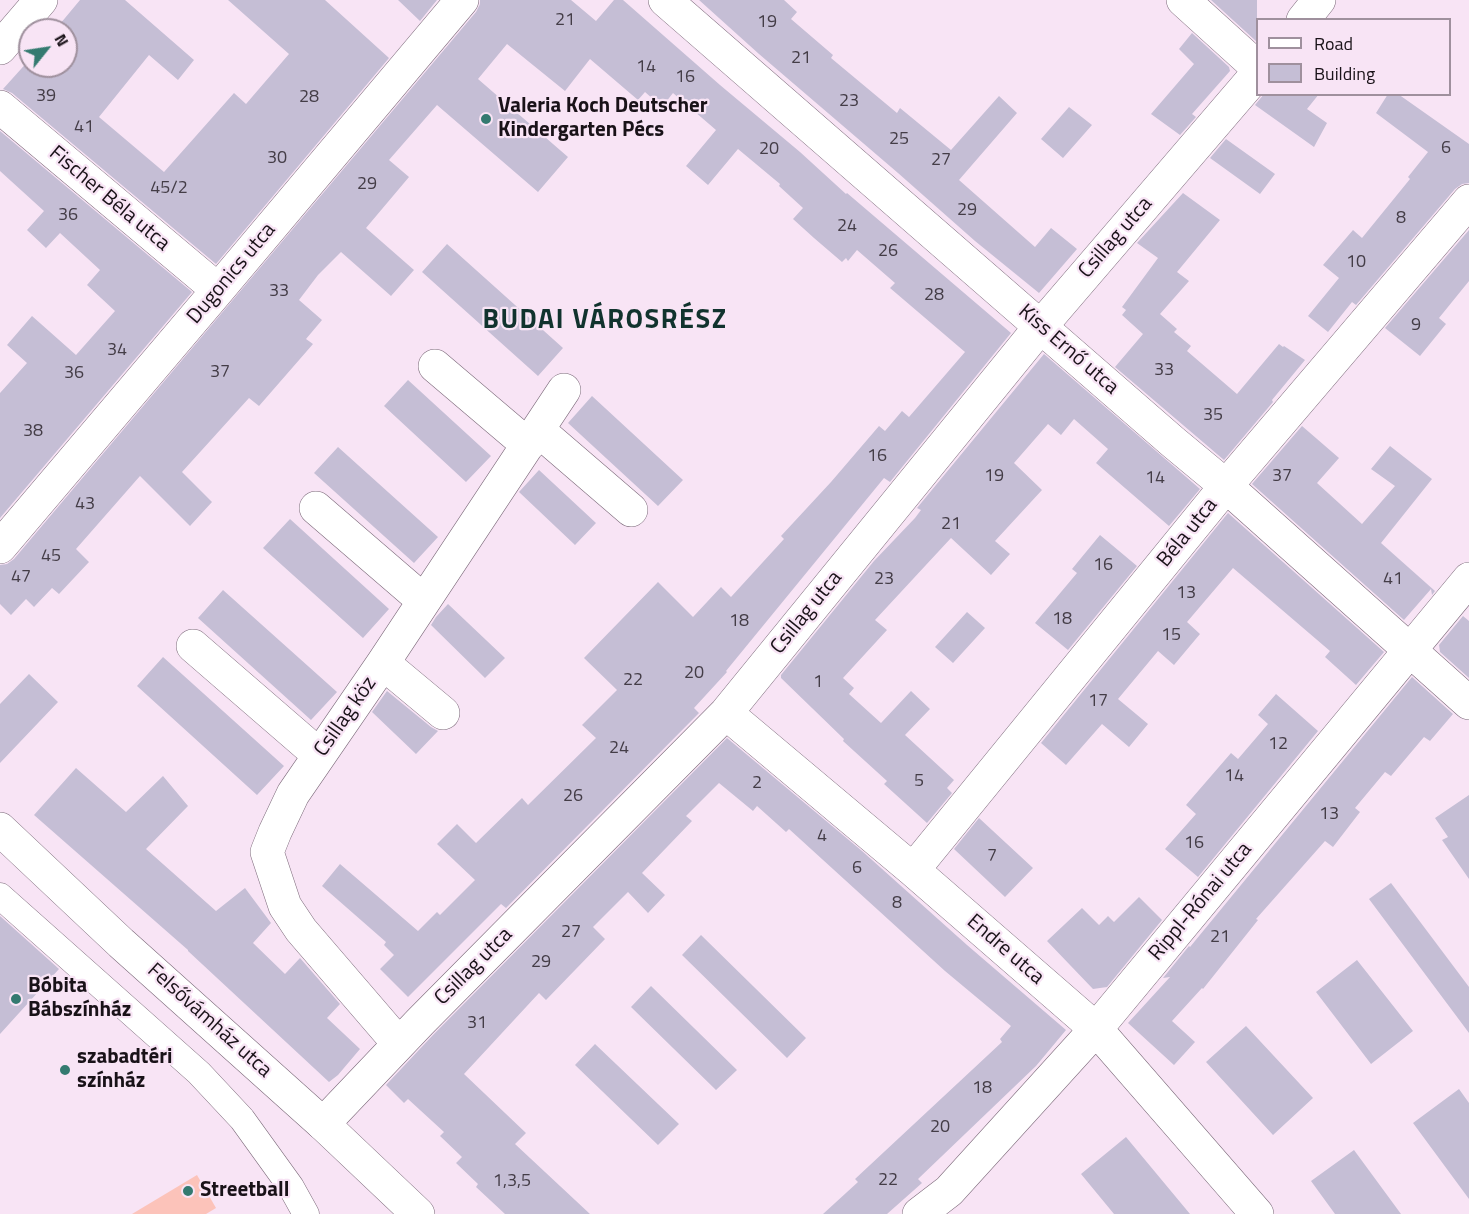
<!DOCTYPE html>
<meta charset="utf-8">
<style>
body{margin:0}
#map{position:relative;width:1469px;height:1214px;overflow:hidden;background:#f8e4f5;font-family:"Titillium Web",sans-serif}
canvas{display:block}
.legend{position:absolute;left:1256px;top:18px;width:195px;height:78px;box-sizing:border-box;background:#f8e4f5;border:2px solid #9f909d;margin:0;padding:8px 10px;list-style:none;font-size:18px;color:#191218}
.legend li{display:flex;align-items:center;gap:12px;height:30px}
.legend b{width:30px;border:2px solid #9f909d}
.north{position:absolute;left:18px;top:18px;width:60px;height:60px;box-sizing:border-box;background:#f8e4f5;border:2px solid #9f909d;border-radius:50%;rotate:60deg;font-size:16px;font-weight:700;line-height:24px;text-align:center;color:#191218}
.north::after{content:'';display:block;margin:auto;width:21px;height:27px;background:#347a70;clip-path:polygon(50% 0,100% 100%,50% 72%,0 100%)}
</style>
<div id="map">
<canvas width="1469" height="1214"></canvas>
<ul class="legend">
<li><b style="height:8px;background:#fff"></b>Road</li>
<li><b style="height:16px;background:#c5bed5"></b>Building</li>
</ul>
<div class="north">N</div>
</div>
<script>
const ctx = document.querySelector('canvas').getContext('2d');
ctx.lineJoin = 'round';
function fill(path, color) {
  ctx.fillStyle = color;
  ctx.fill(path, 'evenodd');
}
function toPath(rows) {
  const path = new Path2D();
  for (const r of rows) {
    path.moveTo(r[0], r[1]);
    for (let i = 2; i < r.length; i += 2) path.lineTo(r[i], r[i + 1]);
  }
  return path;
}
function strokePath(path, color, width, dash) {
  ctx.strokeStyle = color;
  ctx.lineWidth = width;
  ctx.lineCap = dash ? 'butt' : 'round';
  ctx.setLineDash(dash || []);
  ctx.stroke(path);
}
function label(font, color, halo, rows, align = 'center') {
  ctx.font = font + ' "Titillium Web",sans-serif';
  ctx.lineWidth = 4.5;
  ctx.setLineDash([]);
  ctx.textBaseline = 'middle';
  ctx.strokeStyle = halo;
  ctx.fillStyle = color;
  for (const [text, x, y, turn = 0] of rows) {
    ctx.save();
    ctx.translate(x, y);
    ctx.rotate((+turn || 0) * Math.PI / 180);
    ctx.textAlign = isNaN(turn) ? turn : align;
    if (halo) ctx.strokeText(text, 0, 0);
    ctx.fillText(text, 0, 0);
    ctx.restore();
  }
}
fill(toPath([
 [197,1175,216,1208,206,1214,132,1214]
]), '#fcc3ba');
fill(toPath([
 [80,0,125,0,194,60,178,80,149,55,99,117,164,172,234,93,246,104,289,54,228,0,325,0,389,58,216,264,12,93,3,89,30,59,30,66,66,66,66,30,55,30],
 [398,0,437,0,420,21],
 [480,0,571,0,596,21,614,0,623,0,720,85,800,152,846,194,847,193,1011,333,890,482,884,478,726,671,727,672,694,708,699,713,506,908,501,904,408,997,380,969,394,955,384,945,386,942,322,886,340,864,418,931,437,912,440,915,475,880,437,844,457,824,476,843,522,798,528,805,596,738,582,725,617,690,584,658,658,582,693,617,721,587,731,597,784,539,781,536,831,482,879,426,885,431,902,411,909,417,965,352,890,288,895,283,857,250,848,261,846,258,842,262,814,238,793,219,803,208,779,186,780,184,738,149,708,185,686,166,716,130,673,93,662,107,645,92,638,100,590,59,565,91,507,44,478,79,568,157,538,192,437,105,389,160,409,177,366,228,414,270,391,296,341,252,318,275,299,300,322,320,306,339,313,344,259,406,249,398,182,472,212,502,190,526,140,476,76,549,89,562,59,594,52,588,34,607,26,599,11,615,0,604,0,565,7,564,14,559,476,12,480,4],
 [699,0,784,0,797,12,791,19,833,55,831,58,897,113,900,108,951,150,999,96,1017,113,959,180,1035,247,1051,228,1077,249,1039,293,975,241,898,173,759,54],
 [1211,0,1257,0,1257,42],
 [1192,33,1229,67,1230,71,1192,114,1196,117,1180,135,1151,114,1194,64,1179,49],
 [1264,94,1319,94,1307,109,1327,123,1314,147,1255,105],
 [1388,94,1398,94,1469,144,1469,183,1462,184,1455,189,1356,305,1352,302,1328,332,1308,316,1339,278,1323,265,1353,230,1362,238,1410,179,1408,177,1428,152,1376,113],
 [1069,107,1092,125,1063,158,1041,139],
 [0,131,192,292,0,518,0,393,27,363,7,345,32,316,76,355,115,311,87,285,100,270,60,233,46,248,27,230,44,211,0,171],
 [1226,139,1275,174,1260,194,1210,158],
 [1183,193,1220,220,1177,272,1189,281,1160,314,1177,329,1174,332,1191,346,1187,351,1237,394,1279,344,1283,347,1284,346,1305,360,1272,400,1273,402,1224,460,1115,367,1143,334,1122,315,1126,310,1122,307,1158,258,1137,243],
 [1469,230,1469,281,1439,318,1446,324,1420,356,1385,328],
 [447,244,563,348,538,376,422,272],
 [1044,354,1200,489,1169,526,1096,463,1108,449,1074,419,1061,435,1048,424,1014,463,1042,490,995,541,1010,554,991,575,951,538,875,620,887,630,843,678,854,688,849,694,881,723,911,691,930,709,905,735,954,780,947,788,952,793,927,823,884,784,887,781,843,741,844,739,781,678,781,675,874,561,915,518,921,510,917,508],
 [408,380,491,456,466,482,384,406],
 [592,396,683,480,658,506,568,423],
 [1302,426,1339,458,1317,483,1362,524,1395,486,1371,469,1390,446,1432,479,1381,543,1435,591,1432,595,1431,589,1404,620,1252,484],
 [338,447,438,537,414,563,314,473],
 [539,470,596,523,575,545,519,492],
 [1228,513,1384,652,1356,685,1325,657,1330,651,1233,568,1187,622,1200,634,1174,665,1158,651,1118,699,1148,724,1129,747,1102,724,1066,765,1041,743],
 [290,519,389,609,363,638,263,548],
 [1100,535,1137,566,1068,650,1035,623,1077,573,1072,569],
 [223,590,337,692,311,720,198,618],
 [448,604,505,658,485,678,431,625,436,617],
 [967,612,985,628,953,663,935,647],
 [1463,616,1469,621,1469,678,1440,652,1439,645],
 [163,657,284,766,257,795,137,686],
 [29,674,58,702,0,763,0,704],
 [1412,677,1453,714,1430,741,1424,737,1391,776,1385,772,1355,808,1360,812,1333,847,1325,841,1256,919,1258,920,1203,989,1202,988,1172,1021,1195,1042,1174,1065,1128,1023,1170,977,1163,978,1189,946,1190,947],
 [387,691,431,727,438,731,416,754,372,712],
 [1276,694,1318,731,1198,877,1165,849,1196,814,1186,805,1231,753,1238,759,1268,724,1258,715],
 [727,738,862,851,967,945,1066,1030,1036,1066,918,1179,922,1183,887,1214,823,1214,858,1182,855,1179,1002,1042,1000,1039,1011,1026,945,971,789,829,786,832,757,806,753,811,719,783,686,816,692,821,642,873,665,895,648,913,628,892,593,927,605,939,546,1000,539,993,464,1074,526,1133,515,1144,590,1214,505,1214,476,1187,478,1184,456,1163,462,1157,440,1136,444,1132,408,1099,404,1103,386,1085,433,1035],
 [76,768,126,812,163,776,188,806,146,849,216,911,245,888,271,923,253,943,285,974,300,958,340,1004,327,1018,360,1049,338,1075,329,1082,188,951,188,950,34,815],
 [1469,795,1469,879,1442,840,1448,837,1435,818],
 [979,818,1033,868,1005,897,954,849],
 [1391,883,1469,987,1469,1033,1369,899],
 [1139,897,1162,920,1107,987,1093,989,1047,941,1082,908,1099,925,1108,916,1114,922],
 [0,916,59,969,0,1034],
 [701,935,806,1038,787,1058,682,955],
 [1357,960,1413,1031,1371,1064,1316,992],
 [651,986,737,1070,716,1090,631,1007],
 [1246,1026,1313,1098,1273,1135,1206,1062],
 [595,1044,679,1124,658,1145,575,1065],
 [1459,1089,1469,1103,1469,1199,1413,1123],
 [1126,1137,1190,1214,1114,1214,1081,1174],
 [1354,1150,1401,1214,1335,1214,1311,1181]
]), '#c5bed5');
const pedestrian = toPath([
 [0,896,199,1073,242,1119,291,1187,306,1214]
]);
const minor = toPath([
 [665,0,1173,442,1226,486,1469,703],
 [1183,0,1258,68],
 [1303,20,1319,0],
 [0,48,41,0],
 [0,107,218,290],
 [435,366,528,445],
 [538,430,631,510],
 [316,508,424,601],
 [0,547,218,290,462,0],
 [193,646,319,755],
 [383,663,443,713],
 [726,713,913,870,1096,1029,1257,1214],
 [913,870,1226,486,1469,201],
 [399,1044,301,930,285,906,267,852,275,832,293,794,383,663,564,390],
 [323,1124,420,1022,726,713,1041,326,1258,73],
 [919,1214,949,1191,1096,1029,1469,579]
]);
const tertiary = toPath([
 [0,829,121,943,323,1124,418,1214]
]);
strokePath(pedestrian, '#7c6a7a', 27);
strokePath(minor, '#7c6a7a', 34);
strokePath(tertiary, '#7c6a7a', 34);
strokePath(pedestrian, '#fff', 26);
strokePath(minor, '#fff', 33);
strokePath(tertiary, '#fff', 33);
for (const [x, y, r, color] of [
 [486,119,6,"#347a70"],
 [16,999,6,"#347a70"],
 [65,1070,6,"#347a70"],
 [188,1191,6,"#347a70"]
]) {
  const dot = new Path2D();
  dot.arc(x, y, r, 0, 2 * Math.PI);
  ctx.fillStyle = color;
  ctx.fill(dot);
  strokePath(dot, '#f8e4f5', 2);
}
label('18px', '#443d47', null, [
 ["21",565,21],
 ["19",767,23],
 ["21",801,59],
 ["14",646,68],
 ["16",685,78],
 ["39",46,97],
 ["28",309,98],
 ["23",849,102],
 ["41",84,128],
 ["25",899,140],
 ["6",1446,149],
 ["20",769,150],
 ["30",277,159],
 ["27",941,161],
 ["29",367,185],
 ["45/2",169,189],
 ["29",967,211],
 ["36",68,216],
 ["8",1401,219],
 ["24",847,227],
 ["26",888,252],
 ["10",1356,263],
 ["33",279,292],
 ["28",934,296],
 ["9",1416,326],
 ["34",117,351],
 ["33",1164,371],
 ["37",220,373],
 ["36",74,374],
 ["35",1213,416],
 ["38",33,432],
 ["16",877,457],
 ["19",994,477],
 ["37",1282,477],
 ["14",1155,479],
 ["43",85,505],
 ["21",951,525],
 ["45",51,557],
 ["16",1103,566],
 ["47",21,578],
 ["23",884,580],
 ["41",1393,580],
 ["13",1186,594],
 ["18",1062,620],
 ["18",739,622],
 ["15",1171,636],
 ["20",694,674],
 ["22",633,681],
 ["1",818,683],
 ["17",1098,702],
 ["12",1278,745],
 ["24",619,749],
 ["14",1234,777],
 ["5",919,782],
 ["2",757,784],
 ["26",573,797],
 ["13",1329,815],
 ["4",822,837],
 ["16",1194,844],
 ["7",992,857],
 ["6",857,869],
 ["8",897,904],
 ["27",571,933],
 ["21",1220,938],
 ["29",541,963],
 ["31",477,1024],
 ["18",982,1089],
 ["20",940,1128],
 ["22",888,1181],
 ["1,3,5",512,1182]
]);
label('bold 21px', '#191218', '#f8e4f5', [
 ["Valeria Koch Deutscher",498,107],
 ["Kindergarten Pécs",498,131],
 ["Bóbita",28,987],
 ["Bábszínház",28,1011],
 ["szabadtéri",77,1058],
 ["színház",77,1082],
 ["Streetball",200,1191]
], 'left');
label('21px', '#191218', '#f8e4f5', [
 ["Fischer Béla utca",109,199,40],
 ["Csillag utca",1116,238,-49],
 ["Dugonics utca",232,274,-50],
 ["Kiss Ernő utca",1068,350,41],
 ["Béla utca",1188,533,-51],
 ["Csillag utca",807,613,-51],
 ["Csillag köz",346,717,-55],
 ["Rippl-Rónai utca",1201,902,-50],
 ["Endre utca",1005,950,41],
 ["Csillag utca",474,967,-45],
 ["Felsővámház utca",209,1021,42]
]);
ctx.letterSpacing = '1.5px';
label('bold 27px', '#11332e', '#f8e4f5', [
 ["BUDAI VÁROSRÉSZ",605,321]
]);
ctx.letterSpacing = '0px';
</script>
